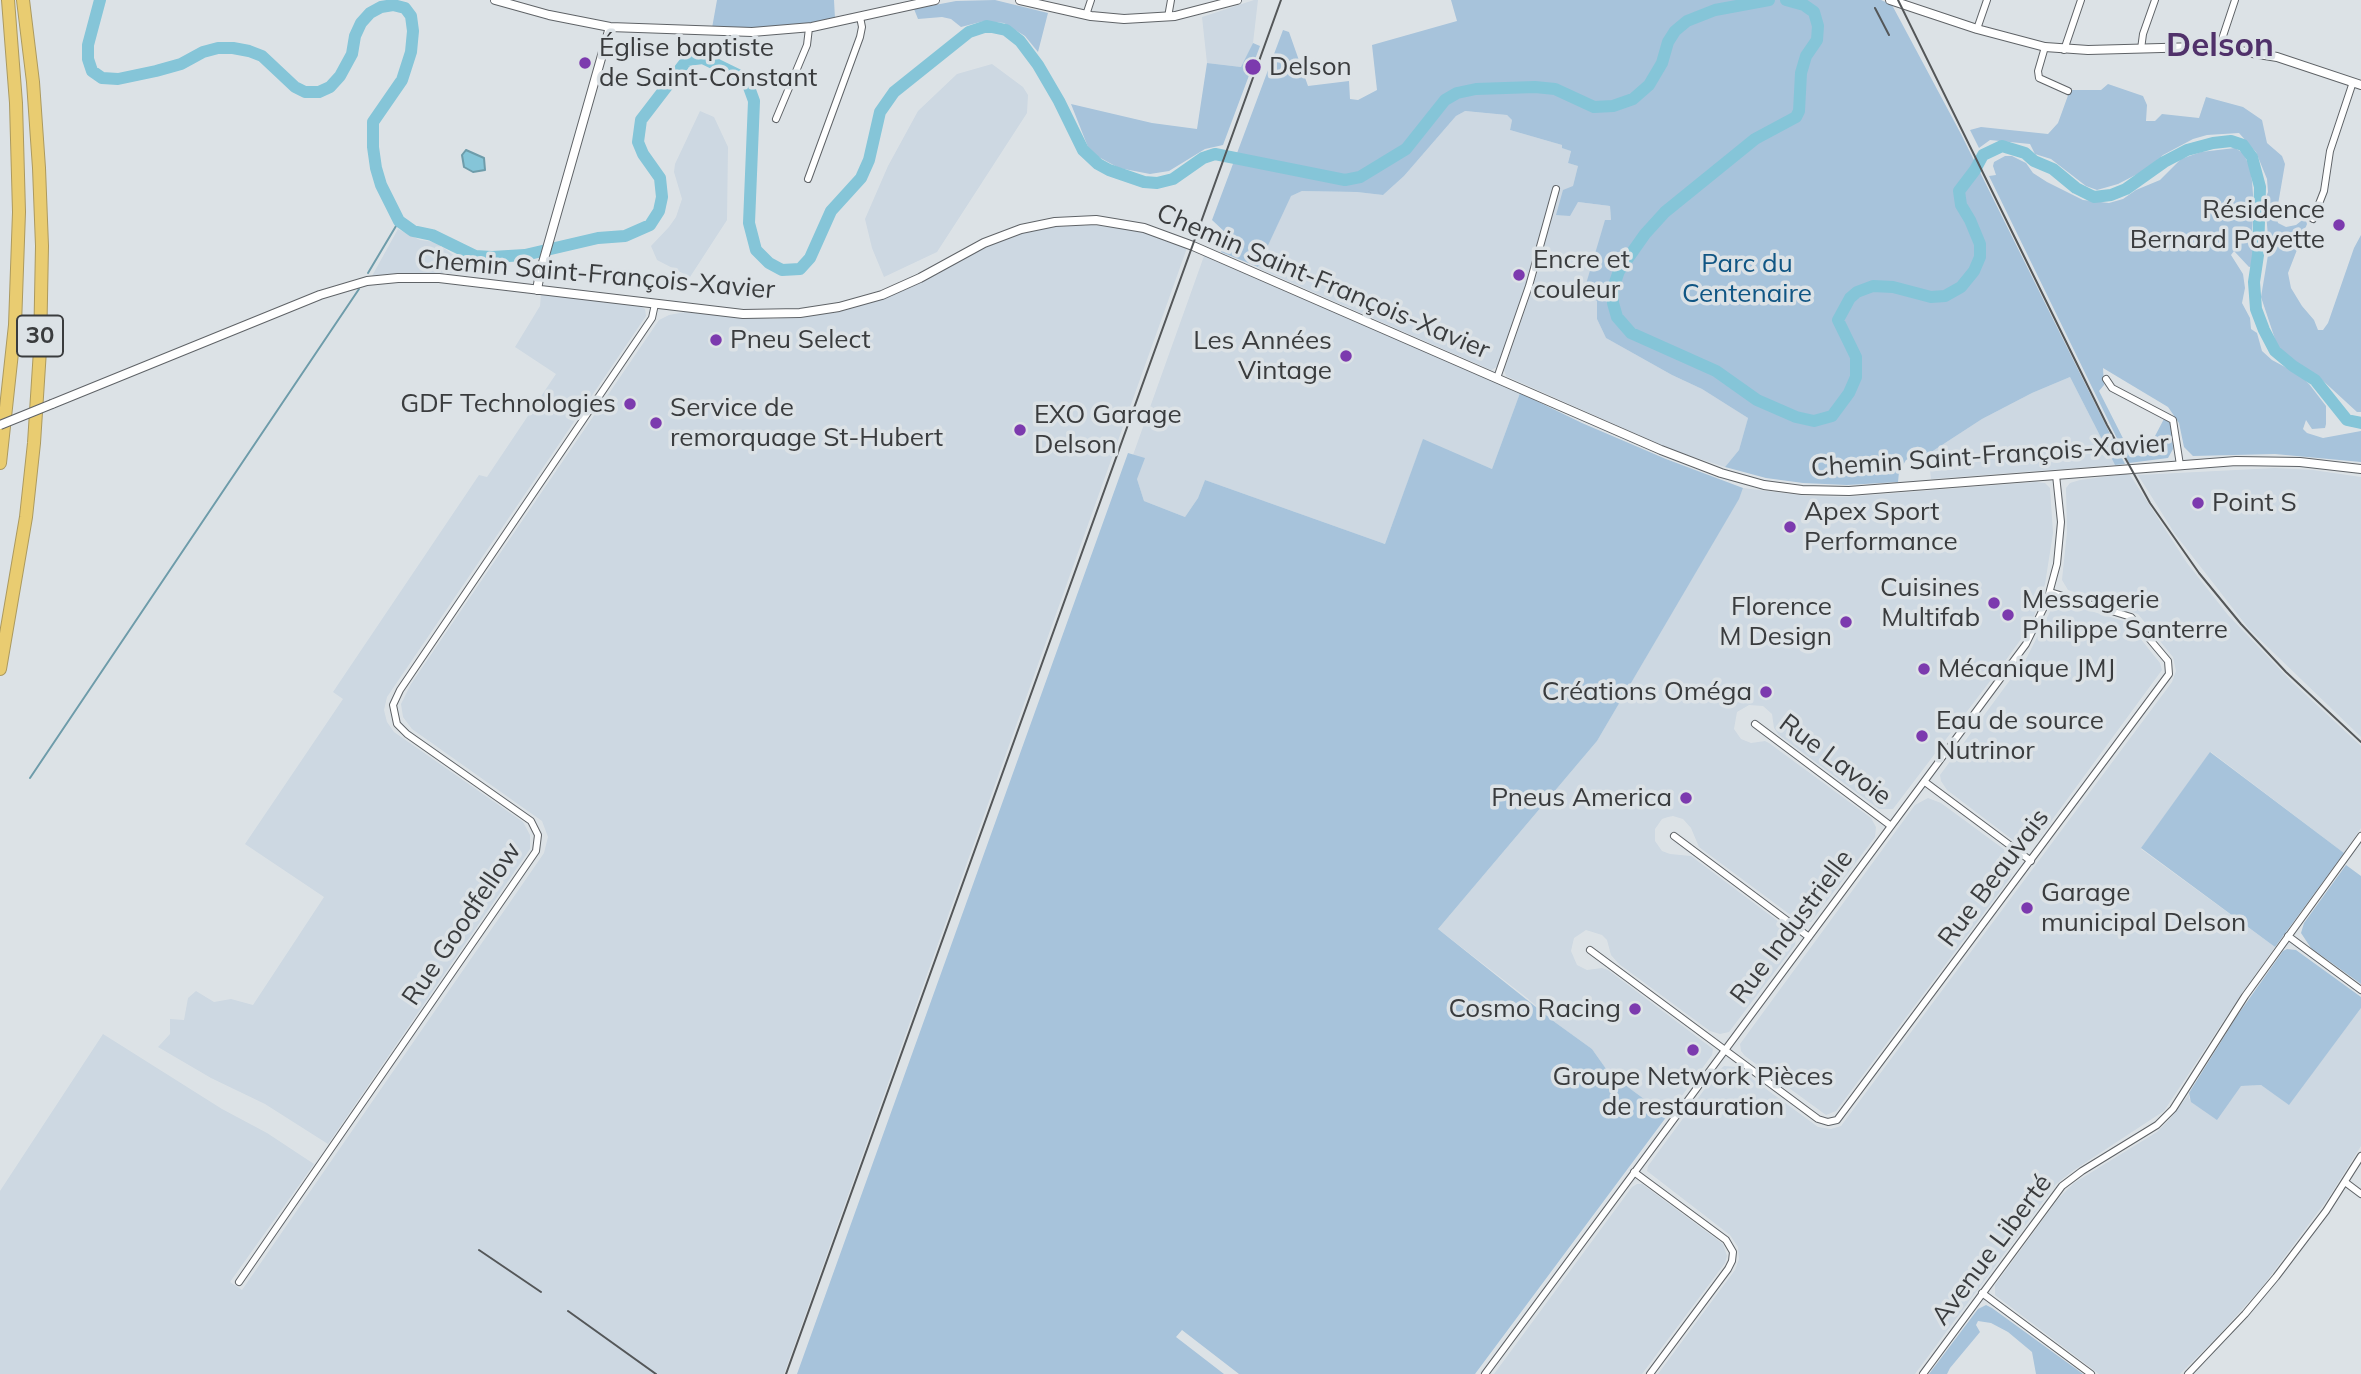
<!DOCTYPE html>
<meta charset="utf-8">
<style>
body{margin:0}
canvas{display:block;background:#dce2e6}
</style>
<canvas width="2361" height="1374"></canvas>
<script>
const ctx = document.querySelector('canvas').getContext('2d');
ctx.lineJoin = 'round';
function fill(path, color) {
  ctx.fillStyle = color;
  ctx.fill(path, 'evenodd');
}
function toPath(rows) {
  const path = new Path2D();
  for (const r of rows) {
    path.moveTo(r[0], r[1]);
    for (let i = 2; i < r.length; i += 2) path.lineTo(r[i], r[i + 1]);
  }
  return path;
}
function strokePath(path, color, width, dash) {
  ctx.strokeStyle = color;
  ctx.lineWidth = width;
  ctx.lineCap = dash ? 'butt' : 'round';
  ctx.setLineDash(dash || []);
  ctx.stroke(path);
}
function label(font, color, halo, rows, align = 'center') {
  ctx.font = font + ' Mulish,sans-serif';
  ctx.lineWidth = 7;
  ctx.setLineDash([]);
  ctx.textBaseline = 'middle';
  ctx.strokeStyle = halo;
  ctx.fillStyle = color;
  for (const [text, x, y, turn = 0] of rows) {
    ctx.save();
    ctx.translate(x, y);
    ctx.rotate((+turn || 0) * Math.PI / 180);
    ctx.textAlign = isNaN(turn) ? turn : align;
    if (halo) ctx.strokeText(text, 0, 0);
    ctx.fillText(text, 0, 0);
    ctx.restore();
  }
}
fill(toPath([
 [1254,0,1258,0,1253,43,1242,67,1207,63,1202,17],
 [992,64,1023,87,1028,95,1027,113,937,252,884,277,872,248,865,219,888,166,918,111,957,74],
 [700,111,714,117,728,147,727,220,690,277,657,260,651,246,669,227,676,217,682,199,674,172,675,164],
 [1464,111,1507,115,1512,120,1510,130,1562,145,1571,150,1568,163,1578,166,1573,186,1578,202,1610,206,1611,220,1587,284,1597,286,1594,299,1597,301,1597,319,1606,338,1672,375,1702,389,1748,418,1739,450,1725,467,1675,451,1506,376,1504,370,1534,284,1560,187,1554,186,1527,282,1504,349,1497,367,1491,370,1258,268,1290,196,1302,191,1357,192,1383,195,1404,176,1456,116],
 [1092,225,1136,230,1187,248,784,1374,0,1374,0,1191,103,1034,222,1109,267,1133,314,1164,230,1282,242,1290,544,853,548,837,542,821,412,729,403,717,401,704,411,684,659,320,669,315,685,312,774,319,838,312,905,289,979,249,1013,235,1050,227],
 [398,229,420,240,435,242,458,258,455,273,407,273,372,276],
 [1204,256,1520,393,1492,469,1423,440,1385,544,1205,480,1198,498,1185,517,1144,501,1137,479,1133,455],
 [541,294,640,306,645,309,646,316,387,697,384,710,387,722,394,732,523,822,530,835,530,849,328,1144,265,1104,211,1078,158,1047,170,1034,170,1019,184,1020,188,998,196,991,214,1002,231,999,253,1005,324,897,245,844,343,699,333,692,479,475,487,477,556,374,515,347,540,306],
 [2070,377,2115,465,1931,479,1930,469,1922,458,1982,419,2032,393],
 [2275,468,2313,470,2361,477,2361,737,2249,629,2175,534,2138,475],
 [2126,474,2130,475,2187,563,2228,615,2292,682,2361,746,2361,828,2344,853,2211,752,2141,849,2275,947,2244,990,2164,1111,2074,1170,2056,1184,1915,1374,1658,1374,1735,1270,1739,1259,1738,1247,1730,1235,1647,1171,1648,1166,1718,1071,1724,1066,1736,1067,1818,1127,1831,1129,1841,1126,2172,682,2176,671,2173,657,2138,614,2068,590,2062,580,2067,532,2066,488,2070,483,2080,480],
 [2036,482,2045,483,2050,488,2053,533,2045,584,2034,616,2024,635,2003,664,1893,809,1879,809,1779,735,1774,728,1772,714,1763,706,1749,705,1737,712,1734,729,1741,739,1751,743,1765,741,1769,743,1871,818,1876,827,1875,837,1811,922,1800,922,1699,847,1691,828,1683,819,1673,816,1668,817,1662,819,1655,829,1655,841,1662,851,1670,854,1691,856,1791,931,1796,938,1795,945,1729,1032,1720,1034,1710,1031,1619,964,1611,955,1607,940,1602,935,1586,930,1574,938,1571,951,1577,965,1587,970,1602,968,1608,970,1713,1049,1712,1055,1667,1116,1609,1073,1592,1049,1556,1023,1527,998,1438,929,1597,741,1739,498,1743,488,1806,496,1847,497],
 [2064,603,2127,622,2160,663,2162,670,2038,839,2033,843,2023,844,2017,843,1947,790,1941,781,1940,775,2027,657,2053,606],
 [1928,798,1941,803,2009,853,2014,864,2013,870,2010,878,1836,1111,1826,1115,1745,1056,1741,1051,1740,1044,1915,805],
 [2361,1008,2361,1146,2329,1197,2262,1287,2219,1335,2180,1374,2099,1374,1995,1295,1995,1285,1998,1281,2058,1199,2074,1183,2157,1132,2170,1119,2189,1094,2189,1099,2241,1086,2261,1085,2289,1104],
 [1637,1184,1642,1184,1723,1244,1727,1256,1725,1263,1642,1374,1494,1374,1632,1187]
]), '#cdd8e2');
fill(toPath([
 [717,0,834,0,835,19,799,25,751,29,712,28],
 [995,0,1048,13,1038,52,1025,36,1004,23,984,21,961,27,951,19,942,17,918,19,914,9,956,1],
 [1451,0,1881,0,1892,5,1961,134,2125,464,2115,465,2070,377,2032,393,1982,419,1922,458,1913,457,1906,460,1899,472,1898,482,1847,485,1803,483,1766,478,1725,467,1739,450,1748,418,1702,389,1672,375,1606,338,1597,319,1597,301,1594,299,1597,287,1586,284,1605,220,1611,220,1610,206,1578,202,1570,216,1556,215,1563,190,1573,186,1578,166,1568,163,1571,151,1562,148,1562,145,1510,130,1512,120,1507,115,1465,111,1456,116,1404,176,1383,195,1357,192,1302,191,1291,196,1258,267,1221,252,1227,234,1212,220,1283,30,1289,32,1308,86,1349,81,1350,99,1358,100,1377,90,1372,45,1457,21],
 [1253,43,1260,46,1223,145,1205,149,1169,171,1150,174,1119,168,1095,155,1088,147,1071,104,1152,123,1197,129,1207,63,1241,67],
 [2108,84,2143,96,2147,105,2146,121,2155,121,2162,114,2199,118,2206,97,2243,107,2262,120,2267,143,2282,156,2285,164,2276,216,2278,223,2286,227,2296,225,2305,218,2307,224,2288,273,2291,288,2302,306,2314,320,2318,330,2323,330,2328,323,2354,248,2361,235,2361,412,2357,412,2320,378,2291,359,2280,349,2276,342,2261,297,2269,249,2265,200,2268,192,2267,179,2256,152,2239,133,2207,135,2193,139,2163,155,2147,169,2118,184,2097,190,2086,186,2051,159,2035,154,2030,144,1990,140,1979,148,1970,130,1981,127,2048,134,2058,123,2070,90,2101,90],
 [2235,148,2243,153,2250,167,2252,181,2254,208,2252,229,2253,266,2249,267,2234,251,2231,255,2243,274,2245,288,2242,303,2250,318,2251,329,2257,333,2262,351,2272,360,2300,375,2309,384,2326,406,2326,424,2325,428,2312,429,2306,420,2303,429,2307,433,2323,438,2361,431,2361,462,2275,454,2193,456,2184,447,2179,423,2168,407,2103,368,2104,385,2099,391,2132,456,2145,455,2165,417,2171,424,2173,449,2168,458,2129,463,1989,176,1996,175,1993,166,1994,162,2005,156,2012,156,2026,163,2033,173,2047,182,2083,200,2109,203,2123,199,2136,190,2160,180,2181,159,2201,152],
 [1520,393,1582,423,1666,459,1743,488,1739,499,1597,741,1438,929,1556,1023,1592,1049,1609,1073,1667,1116,1475,1374,1239,1374,1182,1330,1176,1337,1224,1374,797,1374,1128,453,1145,458,1137,479,1144,501,1185,517,1198,498,1205,480,1385,544,1423,439,1492,469],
 [2210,752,2344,853,2275,947,2141,848],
 [2346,865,2361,876,2361,984,2311,948,2301,933,2304,923],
 [2287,949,2296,950,2361,997,2361,1008,2289,1105,2261,1085,2241,1086,2217,1120,2191,1102,2189,1093,2237,1016,2283,951],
 [1986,1305,1992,1308,2083,1374,2036,1374,2032,1352,2008,1332,1991,1323,1978,1321,1976,1325,1980,1332,1950,1368,1947,1374,1929,1374,1978,1309]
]), '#a7c3db');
const water = toPath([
 [466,150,484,158,485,170,473,172,464,167,462,155,466,150]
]);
fill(water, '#85c5d8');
strokePath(water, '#6e9caa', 2);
strokePath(toPath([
 [368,273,399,221],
 [30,778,359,289]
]), '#6e9caa', 2);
strokePath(toPath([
 [100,0,88,45,88,59,92,71,102,78,118,79,156,71,181,64,203,52,218,48,233,48,249,51,262,56,295,87,305,92,319,92,330,87,340,76,352,54,355,36,361,23,370,13,381,7,393,5,405,8,411,16,413,31,411,52,402,80,373,122,373,147,376,168,381,185,399,221,413,231,432,235,475,256,492,257,525,255,598,238,625,236,650,225,659,211,662,197,660,178,643,154,638,142,641,120,687,60,703,58,746,79,754,101,749,223,756,250,769,263,782,270,800,269,810,258,831,211,861,178,869,160,880,112,894,92,969,32,987,26,1006,30,1020,41,1038,65,1059,101,1083,150,1098,164,1109,170,1144,182,1157,183,1173,179,1203,158,1215,154,1345,180,1360,177,1406,149,1445,100,1457,93,1476,89,1535,87,1555,89,1594,107,1613,106,1633,99,1649,85,1662,63,1668,42,1675,31,1687,21,1715,10,1769,0],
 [1786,0,1804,5,1814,12,1818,26,1817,40,1806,56,1801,73,1799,111,1796,117,1755,139,1739,152,1665,212,1645,234,1619,271,1613,288,1613,303,1617,317,1631,333,1716,371,1757,400,1796,417,1814,421,1832,416,1849,393,1856,377,1856,357,1838,320,1850,298,1857,292,1873,286,1893,287,1931,297,1945,296,1961,287,1974,271,1980,257,1980,244,1970,220,1961,205,1959,191,1975,170,1983,155,2002,146,2025,153,2034,161,2053,169,2076,188,2094,197,2111,195,2126,189,2164,162,2187,150,2213,143,2231,141,2243,145,2252,157,2260,187,2258,255,2254,282,2256,309,2264,330,2275,351,2293,366,2315,380,2347,420,2361,423]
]), '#85c5d8', 12);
const minor = toPath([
 [1086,15,1091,0],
 [1168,17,1171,0],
 [1977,29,1987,0],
 [2045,47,2038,71,2039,78,2068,91],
 [2219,48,2235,0],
 [2141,49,2143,34,2155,0],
 [2064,50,2081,0],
 [776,119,807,45,809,28],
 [808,179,860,37,862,27,860,17],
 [2313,219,2324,191,2330,151,2353,82],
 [1497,378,1529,286,1556,189],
 [2106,379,2112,388,2173,420,2180,465],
 [1755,724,1891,826],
 [1925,782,2031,861],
 [1674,836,1809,937],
 [2288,936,2361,990],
 [1590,950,1818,1119,1828,1122,1837,1120,2169,674,2168,661,2131,617,2050,592],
 [1634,1172,1726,1240,1733,1252,1732,1261,1728,1269,1650,1374],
 [2345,1182,2361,1194],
 [239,1282,536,851,538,835,531,821,407,734,397,724,393,705,400,690,652,318,655,304],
 [1982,1293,2091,1374],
 [1485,1374,2026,644,2047,601,2057,564,2061,522,2056,475],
 [1923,1374,2062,1186,2082,1171,2157,1125,2173,1109,2245,996,2361,836],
 [2188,1374,2245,1314,2276,1277,2326,1211,2361,1156]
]);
const tertiary = toPath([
 [495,0,549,15,610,27,752,32,812,27,935,0],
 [1020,0,1091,16,1124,19,1175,16,1237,0],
 [1890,0,1977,29,2045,47,2088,50,2198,47,2228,49,2277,57,2361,85],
 [537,290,540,273,610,27],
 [52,404,320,295,367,281,398,278,439,278,743,314,800,313,839,307,882,295,920,278,984,243,1021,229,1055,222,1096,220,1144,228,1193,246,1661,450,1721,473,1764,485,1802,490,1849,491,2236,461,2300,462,2361,469]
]);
const motorway = toPath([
 [0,463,15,325,19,212,16,103,8,0],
 [0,669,26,517,34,443,40,350,42,246,39,168,33,82,23,0]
]);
strokePath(minor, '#5f6367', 8);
strokePath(tertiary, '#5f6367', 10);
strokePath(motorway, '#ac9a5f', 14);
strokePath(minor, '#fff', 6);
strokePath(tertiary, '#fff', 8);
strokePath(motorway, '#e9cc71', 12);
strokePath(toPath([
 [1898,0,2107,425,2150,503,2199,573,2241,624,2286,672,2361,742],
 [1875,8,1889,35],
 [479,1250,541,1292],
 [568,1311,656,1374],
 [786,1374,1281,0]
]), '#545759', 2);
const tertiaryBridge = toPath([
 [0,425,52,404]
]);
strokePath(tertiaryBridge, '#5f6367', 10, []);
strokePath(tertiaryBridge, '#fff', 8);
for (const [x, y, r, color] of [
 [585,63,7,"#7c3aae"],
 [1253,67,9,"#7c3aae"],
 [2339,225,7,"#7c3aae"],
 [1519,275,7,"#7c3aae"],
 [716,340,7,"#7c3aae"],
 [1346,356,7,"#7c3aae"],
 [630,404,7,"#7c3aae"],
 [656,423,7,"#7c3aae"],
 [1020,430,7,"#7c3aae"],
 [2198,503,7,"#7c3aae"],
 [1790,527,7,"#7c3aae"],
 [1994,603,7,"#7c3aae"],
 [2008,615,7,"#7c3aae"],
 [1846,622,7,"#7c3aae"],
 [1924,669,7,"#7c3aae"],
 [1766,692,7,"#7c3aae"],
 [1922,736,7,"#7c3aae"],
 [1686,798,7,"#7c3aae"],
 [2027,908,7,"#7c3aae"],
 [1635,1009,7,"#7c3aae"],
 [1693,1050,7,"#7c3aae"]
]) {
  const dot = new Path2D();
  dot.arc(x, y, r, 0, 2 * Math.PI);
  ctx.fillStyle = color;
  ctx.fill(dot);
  strokePath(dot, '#dce2e6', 2.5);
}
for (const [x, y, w] of [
 [40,336,46]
]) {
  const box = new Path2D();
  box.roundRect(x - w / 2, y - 20.5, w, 41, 5);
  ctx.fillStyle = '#dce2e6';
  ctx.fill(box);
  strokePath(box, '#3a3c3e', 2);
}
label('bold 24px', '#3a3c3e', null, [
 ["30",40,336]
]);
label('26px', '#3a3c3e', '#dce2e6', [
 ["Église baptiste",599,48],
 ["de Saint-Constant",599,78],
 ["Delson",1269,67],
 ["Résidence",2325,210,"right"],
 ["Bernard Payette",2325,240,"right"],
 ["Encre et",1533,260],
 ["couleur",1533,290],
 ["Pneu Select",730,340],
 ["Les Années",1332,341,"right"],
 ["Vintage",1332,371,"right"],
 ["GDF Technologies",616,404,"right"],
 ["Service de",670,408],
 ["remorquage St-Hubert",670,438],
 ["EXO Garage",1034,415],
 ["Delson",1034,445],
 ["Point S",2212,503],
 ["Apex Sport",1804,512],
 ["Performance",1804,542],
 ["Cuisines",1980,588,"right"],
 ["Multifab",1980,618,"right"],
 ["Messagerie",2022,600],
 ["Philippe Santerre",2022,630],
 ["Florence",1832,607,"right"],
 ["M Design",1832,637,"right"],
 ["Mécanique JMJ",1938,669],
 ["Créations Oméga",1752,692,"right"],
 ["Eau de source",1936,721],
 ["Nutrinor",1936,751],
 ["Pneus America",1672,798,"right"],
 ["Garage",2041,893],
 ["municipal Delson",2041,923],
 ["Cosmo Racing",1621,1009,"right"],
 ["Groupe Network Pièces",1693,1077,"center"],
 ["de restauration",1693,1107,"center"]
], 'left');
label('26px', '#105684', '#dce2e6', [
 ["Parc du",1747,264],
 ["Centenaire",1747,294]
]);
label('26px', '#3a3c3e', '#dce2e6', [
 ["Chemin Saint-François-Xavier",596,275,5],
 ["Chemin Saint-François-Xavier",1323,282,23],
 ["Chemin Saint-François-Xavier",1990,456,-4],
 ["Rue Lavoie",1835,760,37],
 ["Rue Beauvais",1994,878,-53],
 ["Rue Goodfellow",462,924,-56],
 ["Rue Industrielle",1792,927,-53],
 ["Avenue Liberté",1992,1250,-53]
]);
label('bold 33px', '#50316a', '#dce2e6', [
 ["Delson",2220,46]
]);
</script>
